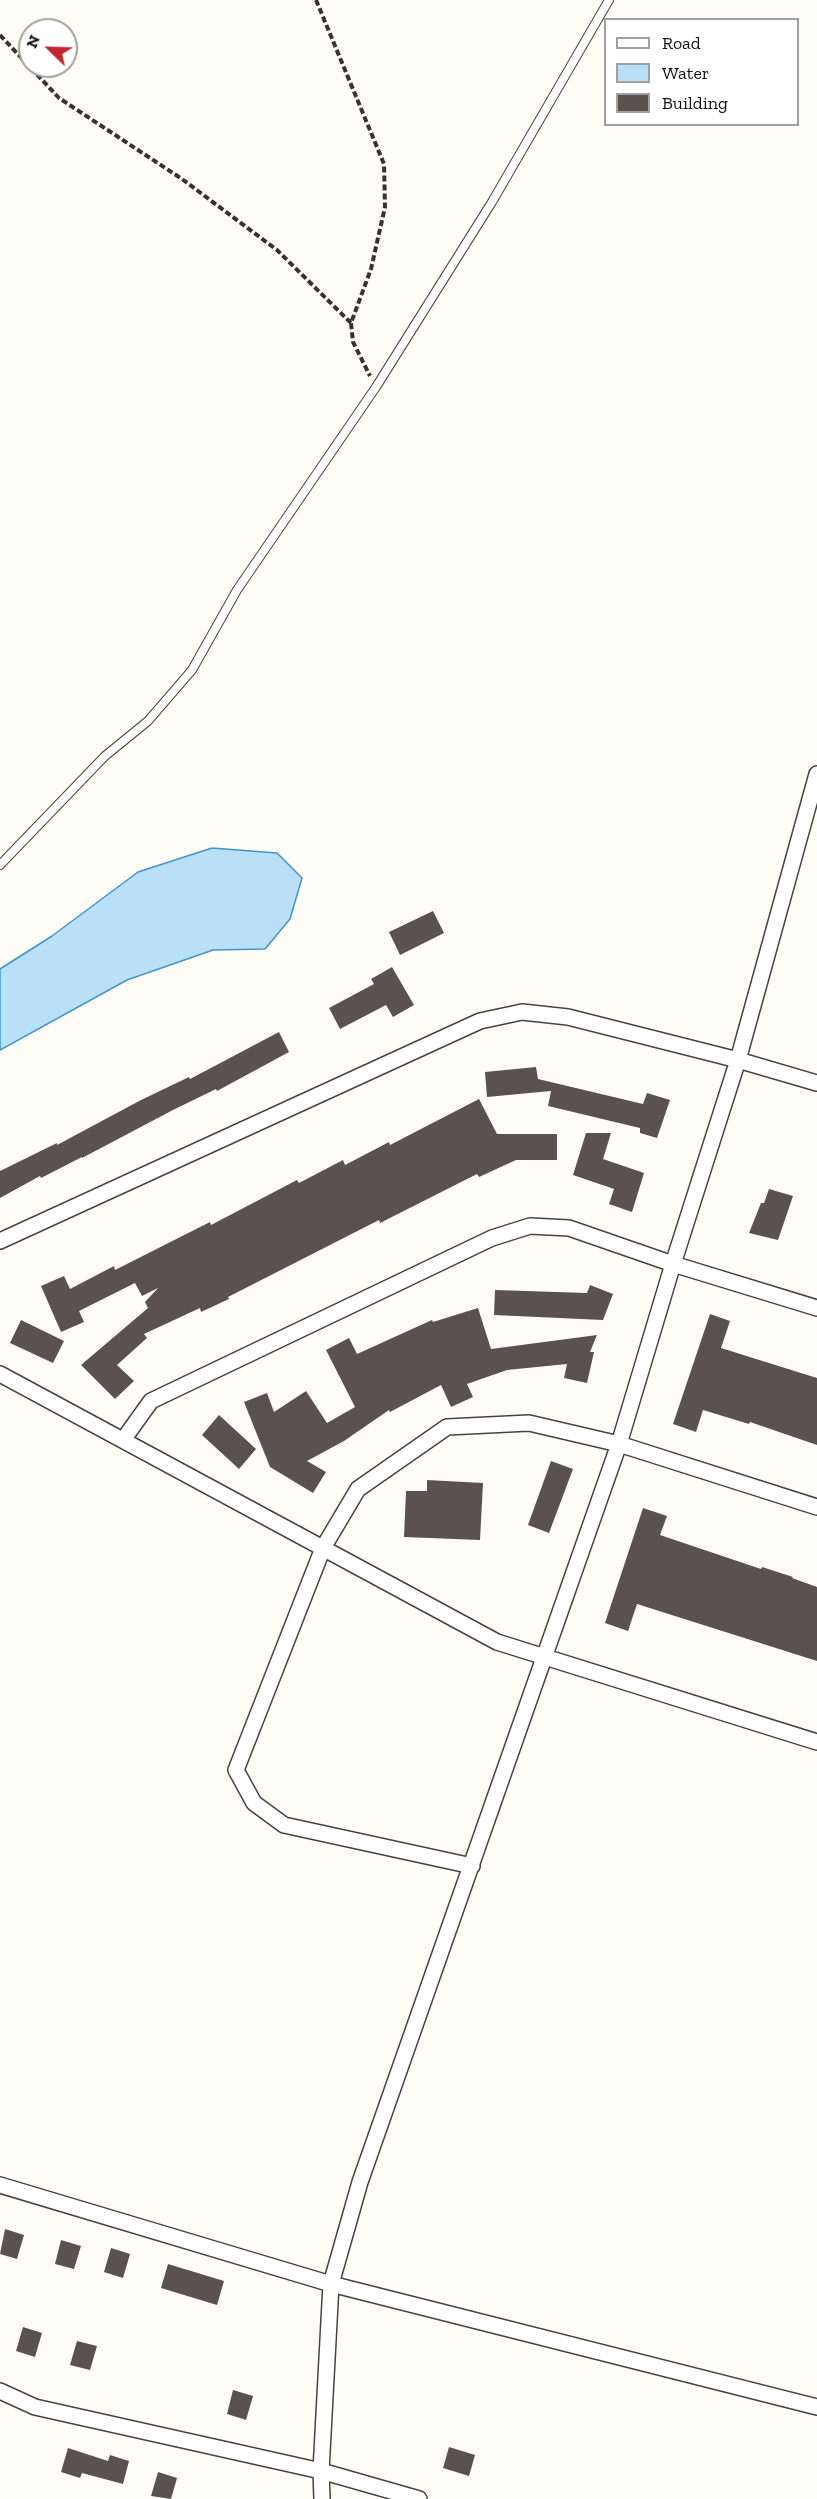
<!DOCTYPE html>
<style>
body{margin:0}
#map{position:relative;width:817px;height:2499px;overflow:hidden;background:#fffdf5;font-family:"Zilla Slab",serif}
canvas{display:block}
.legend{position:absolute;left:604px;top:18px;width:195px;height:108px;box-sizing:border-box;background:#fff;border:2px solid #a0a0a0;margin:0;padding:8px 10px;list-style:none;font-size:18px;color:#111}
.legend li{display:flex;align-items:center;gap:12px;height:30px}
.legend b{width:30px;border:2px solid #a0a0a0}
.north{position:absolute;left:18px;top:18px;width:60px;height:60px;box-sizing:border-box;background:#fff;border:2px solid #a0a0a0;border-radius:50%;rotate:293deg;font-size:16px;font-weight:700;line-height:24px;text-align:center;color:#111}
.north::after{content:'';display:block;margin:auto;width:21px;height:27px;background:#c4262e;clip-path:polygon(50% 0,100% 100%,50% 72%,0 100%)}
</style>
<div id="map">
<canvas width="817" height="2499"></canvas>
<ul class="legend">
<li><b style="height:8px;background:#fff"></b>Road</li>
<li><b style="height:16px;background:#b9e0f7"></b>Water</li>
<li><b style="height:16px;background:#5a524d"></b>Building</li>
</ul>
<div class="north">N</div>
</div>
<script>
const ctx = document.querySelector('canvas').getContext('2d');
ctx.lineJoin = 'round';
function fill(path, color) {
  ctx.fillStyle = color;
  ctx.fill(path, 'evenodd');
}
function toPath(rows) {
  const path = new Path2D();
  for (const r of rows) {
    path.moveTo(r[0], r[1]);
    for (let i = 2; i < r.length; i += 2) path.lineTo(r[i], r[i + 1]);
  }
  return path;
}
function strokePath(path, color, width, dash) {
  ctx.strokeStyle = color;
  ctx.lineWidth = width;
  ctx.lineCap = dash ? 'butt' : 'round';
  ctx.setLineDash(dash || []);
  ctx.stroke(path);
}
const water = toPath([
 [212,848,277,853,302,878,290,919,265,949,213,950,127,980,0,1050,0,969,52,936,138,872,212,848]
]);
fill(water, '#b9e0f7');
strokePath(water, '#3f96cf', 1.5);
fill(toPath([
 [433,911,444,933,400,955,389,932],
 [392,967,414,1005,393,1017,386,1005,340,1029,329,1008,374,984,371,979],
 [279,1032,289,1052,217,1091,216,1089,173,1110,82,1158,82,1157,41,1178,40,1176,0,1198,0,1171,57,1143,57,1145,141,1100,189,1077,190,1079],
 [536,1067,538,1079,643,1104,647,1093,670,1100,657,1138,640,1133,640,1128,548,1106,551,1091,487,1097,485,1072],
 [479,1099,497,1134,557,1134,557,1160,516,1160,479,1177,477,1174,380,1223,379,1220,228,1297,229,1299,201,1312,200,1308,144,1334,147,1338,117,1365,134,1381,115,1399,81,1365,148,1308,145,1302,158,1288,142,1296,135,1283,79,1311,84,1322,61,1332,41,1286,64,1276,70,1289,114,1266,115,1270,210,1222,211,1225,297,1180,299,1183,343,1160,345,1165,389,1142,390,1145],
 [586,1133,611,1133,603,1159,644,1173,632,1212,609,1204,614,1189,573,1175],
 [769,1189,793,1196,778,1240,749,1233,761,1203,764,1203],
 [590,1285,613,1294,603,1320,494,1315,495,1290,587,1293],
 [478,1308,491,1349,597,1335,590,1352,594,1352,587,1383,564,1378,567,1364,507,1370,467,1384,473,1397,451,1407,441,1385,390,1412,389,1410,344,1441,307,1461,326,1472,313,1493,270,1467,244,1402,267,1393,274,1412,306,1391,327,1423,355,1407,326,1350,349,1338,357,1354,432,1320,433,1322],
 [710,1314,730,1321,721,1348,817,1378,817,1445,750,1422,749,1424,703,1410,696,1432,673,1424],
 [21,1320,64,1341,53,1363,10,1343],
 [219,1415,256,1449,239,1469,202,1435],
 [551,1461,573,1469,549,1533,528,1525],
 [427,1480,483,1483,480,1540,404,1537,406,1491,427,1491],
 [643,1508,667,1516,660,1535,761,1569,762,1567,793,1577,792,1578,817,1587,817,1661,637,1604,628,1631,605,1623],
 [5,2229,24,2235,17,2259,0,2254],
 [61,2240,81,2246,74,2269,55,2264],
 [111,2248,130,2254,123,2278,104,2272],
 [168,2264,224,2281,217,2305,161,2288],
 [23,2327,42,2333,35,2357,16,2351],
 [77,2341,97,2346,90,2370,70,2365],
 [233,2390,253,2396,246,2420,227,2414],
 [449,2447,475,2455,469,2476,443,2468],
 [68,2448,108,2461,110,2455,129,2461,123,2484,82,2473,80,2478,61,2472],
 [158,2472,177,2478,171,2499,151,2496]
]), '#5a524d');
const lane = toPath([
 [0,865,105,756,148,721,192,670,237,590,376,387,492,202,609,0]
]);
const street = toPath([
 [0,1241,480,1021,522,1012,568,1017,738,1060,817,1083],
 [0,1374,497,1642,817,1742],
 [123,1440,151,1401,492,1238,530,1226,569,1228,673,1264,817,1308],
 [472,1866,284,1825,254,1803,236,1770,323,1548,358,1489,447,1427,529,1423,619,1444,817,1507],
 [0,2185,331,2284,817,2407],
 [0,2391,35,2407,321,2471,419,2499],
 [322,2499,321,2471,331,2284,360,2182,619,1444,673,1264,738,1060,817,774]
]);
strokePath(lane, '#444', 10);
strokePath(street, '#444', 18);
strokePath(toPath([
 [316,0,384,164,385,207,371,269,351,323,353,342,370,376],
 [0,35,59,98,182,179,277,250,351,323]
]), '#333', 4, [6, 3]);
strokePath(lane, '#fff', 8);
strokePath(street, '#fff', 15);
</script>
